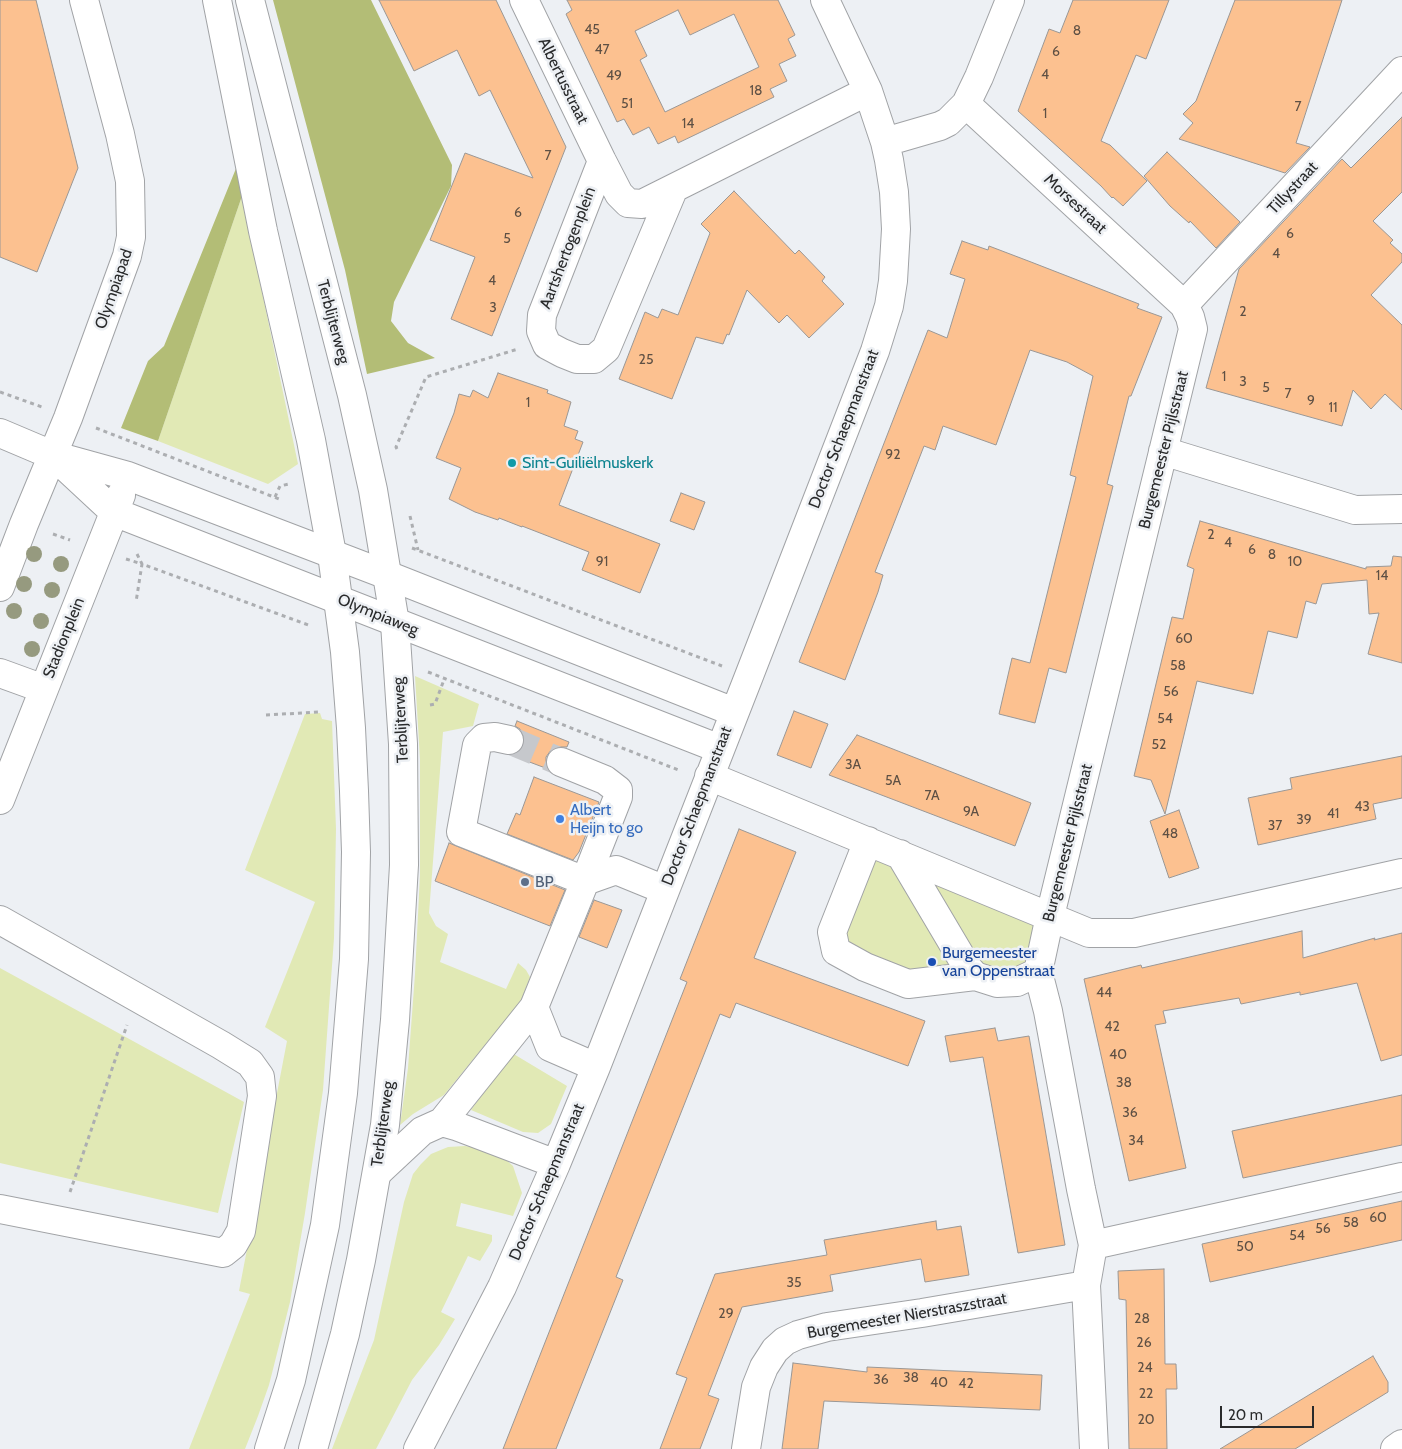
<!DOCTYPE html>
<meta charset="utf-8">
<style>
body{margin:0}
#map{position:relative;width:1402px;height:1449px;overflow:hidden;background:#edf0f4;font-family:Cabin,sans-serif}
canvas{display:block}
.scale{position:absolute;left:1220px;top:1406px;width:94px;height:22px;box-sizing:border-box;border:2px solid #292a2b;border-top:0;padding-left:6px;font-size:15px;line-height:18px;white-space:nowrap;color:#292a2b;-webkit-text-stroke:4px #edf0f4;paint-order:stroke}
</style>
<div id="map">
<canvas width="1402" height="1449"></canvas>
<div class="scale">20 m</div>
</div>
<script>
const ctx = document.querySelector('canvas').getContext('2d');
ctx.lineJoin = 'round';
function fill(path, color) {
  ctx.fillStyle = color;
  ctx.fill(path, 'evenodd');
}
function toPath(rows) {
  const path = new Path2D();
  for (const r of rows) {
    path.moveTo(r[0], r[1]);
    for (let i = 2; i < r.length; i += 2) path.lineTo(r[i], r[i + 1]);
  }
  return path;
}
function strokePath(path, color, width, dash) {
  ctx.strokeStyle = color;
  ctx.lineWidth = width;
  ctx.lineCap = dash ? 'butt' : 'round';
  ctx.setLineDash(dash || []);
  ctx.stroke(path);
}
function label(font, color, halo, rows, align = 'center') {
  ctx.font = font + ' Cabin,sans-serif';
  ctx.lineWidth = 5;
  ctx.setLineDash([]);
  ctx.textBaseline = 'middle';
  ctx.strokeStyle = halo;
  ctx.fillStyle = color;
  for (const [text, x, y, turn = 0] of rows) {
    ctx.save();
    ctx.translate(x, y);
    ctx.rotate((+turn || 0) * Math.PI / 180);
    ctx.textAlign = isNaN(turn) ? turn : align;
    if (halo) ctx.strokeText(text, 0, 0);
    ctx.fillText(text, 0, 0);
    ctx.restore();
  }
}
fill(toPath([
 [242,196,298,464,268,484,158,441],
 [415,676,479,704,473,726,443,732,429,913,436,926,448,934,440,962,506,989,518,963,526,970,530,977,521,1001,444,1095,413,1114,400,1125,408,1068,415,974,420,875,420,759],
 [320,713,322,719,332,721,336,829,334,938,323,1090,305,1213,290,1302,269,1385,258,1416,245,1449,189,1449,250,1294,239,1291,287,1041,265,1027,315,902,245,870,305,714],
 [871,850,1044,919,1031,965,1011,976,907,975,842,946],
 [0,968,244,1102,218,1213,0,1163],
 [512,1053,567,1086,551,1124,538,1133,523,1132,471,1110],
 [465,1146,477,1148,504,1158,513,1166,522,1193,513,1216,461,1203,456,1226,492,1235,492,1241,480,1261,468,1256,441,1312,455,1319,439,1345,412,1380,376,1449,332,1449,374,1340,404,1202,413,1174,421,1164,431,1154,448,1147]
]), '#e1e9b5');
fill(toPath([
 [273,0,371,0,452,165,451,186,394,302,391,321,408,343,435,358,367,374,345,270],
 [237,166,242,196,158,441,121,428,148,361,164,346]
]), '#b3bd76');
const building = toPath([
 [0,0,36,0,78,168,37,272,0,257,0,0],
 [379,0,496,0,566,147,492,336,451,319,475,257,430,240,465,153,533,178,490,90,479,96,457,50,414,71,379,0],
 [567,0,778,0,795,35,788,39,796,56,779,64,787,81,770,89,774,97,678,143,675,136,658,144,649,127,633,135,624,119,617,122,566,14,572,10,567,0],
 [678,10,690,35,734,14,759,67,665,112,640,60,647,56,635,31,678,10],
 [1073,0,1169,0,1146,59,1136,55,1101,141,1110,145,1147,181,1123,206,1113,197,1112,198,1101,186,1018,111,1049,29,1060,33,1073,0],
 [1235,0,1342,0,1296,143,1310,147,1285,173,1179,139,1193,123,1183,114,1196,101,1235,0],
 [1402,117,1402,192,1373,221,1393,240,1390,243,1402,254,1402,262,1371,295,1402,325,1402,410,1385,394,1371,409,1353,390,1342,426,1206,388,1239,269,1342,159,1351,168,1402,117],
 [1167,152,1240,222,1216,248,1190,221,1189,223,1170,206,1144,176,1167,152],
 [734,191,795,254,799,250,825,277,822,281,844,304,809,338,787,315,779,323,747,290,729,335,727,334,723,344,696,337,672,399,619,379,645,312,658,318,662,309,678,315,710,233,701,224,734,191],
 [962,241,988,250,989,246,1031,262,1139,304,1137,308,1162,317,1131,396,1129,396,1107,484,1113,486,1066,673,1049,668,1035,723,999,714,1012,658,1030,663,1076,477,1070,475,1093,376,1067,362,1030,350,996,445,943,426,935,450,924,446,875,572,883,575,878,592,845,680,799,662,928,330,947,338,965,279,950,274,962,241],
 [498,373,548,390,547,393,571,402,564,426,578,431,575,439,583,442,559,505,660,544,640,593,582,570,589,552,522,526,522,527,499,518,498,520,475,512,449,499,461,468,436,458,454,413,459,394,470,397,473,390,488,398,498,373],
 [681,493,705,502,694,530,670,521,681,493],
 [1200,521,1366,569,1366,567,1391,566,1393,556,1402,557,1402,663,1368,654,1379,613,1369,614,1367,580,1322,584,1316,604,1306,601,1297,638,1268,631,1253,694,1197,681,1165,814,1151,780,1134,776,1172,617,1183,619,1194,569,1187,566,1200,521],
 [794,711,828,724,811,768,777,755,794,711],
 [517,721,569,742,567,747,558,747,551,750,546,757,546,764,548,769,511,755,520,751,524,743,524,735,520,729,515,726,517,721],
 [857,735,1031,803,1015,846,829,775,857,735],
 [1402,756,1402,798,1373,804,1376,819,1258,845,1248,798,1292,789,1290,778,1402,756],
 [534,777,599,802,579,852,573,860,507,834,516,813,520,815,534,777],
 [1179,810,1199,868,1169,878,1150,821,1179,810],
 [739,829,796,852,754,958,925,1021,908,1066,736,1003,730,1018,720,1014,616,1277,623,1280,556,1449,503,1449,687,982,680,979,739,829],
 [449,843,565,890,550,926,435,881,449,843],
 [594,900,622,910,607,948,579,937,594,900],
 [1302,931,1303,958,1375,938,1374,940,1402,933,1402,1055,1381,1061,1357,983,1300,995,1300,992,1241,1004,1239,998,1163,1011,1166,1023,1155,1025,1186,1168,1129,1181,1084,979,1141,965,1142,968,1302,931],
 [995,1028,998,1041,1029,1036,1065,1245,1018,1253,983,1057,950,1062,945,1036,995,1028],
 [1402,1095,1402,1145,1243,1178,1232,1131,1402,1095],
 [1402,1201,1402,1240,1210,1282,1202,1244,1402,1201],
 [936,1221,937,1230,961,1226,969,1275,925,1282,921,1259,830,1275,833,1291,742,1307,708,1395,719,1399,700,1449,660,1449,687,1378,676,1374,715,1274,827,1255,824,1240,936,1221],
 [1164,1269,1165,1364,1176,1364,1177,1389,1166,1389,1167,1449,1129,1449,1126,1300,1119,1299,1118,1271,1164,1269],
 [1373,1356,1388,1382,1388,1392,1295,1449,1220,1449,1373,1356],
 [793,1363,867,1372,867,1367,1042,1375,1040,1410,824,1401,818,1449,782,1449,793,1363]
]);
fill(building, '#fcc190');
strokePath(building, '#9a9795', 1);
strokePath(toPath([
 [509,740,561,762]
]), '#c6c8cc', 28, [28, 14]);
const minor = toPath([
 [524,0,602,161,619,194,628,203,642,204,868,91],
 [966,104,1184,305,1190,317,1193,329,1050,916,1038,972,1048,1011,1081,1189,1093,1245,1086,1285,1094,1449],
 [885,142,940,126,948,122,966,104,979,77,1010,0],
 [602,161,542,315,541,331,547,345,562,353,577,359,594,359,606,349,673,190],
 [1184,305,1402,71],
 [0,433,52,455,128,476,387,575,734,712],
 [1163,451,1355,510,1402,509],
 [57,459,114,512,720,749],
 [0,587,24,524,68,418,127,256,131,237,130,181,120,134,84,0],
 [0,673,44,689],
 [509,740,495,737,484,738,477,745,461,832,585,881,618,797,618,790,605,780,561,762],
 [709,776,1089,933,1134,933,1402,873],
 [0,800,121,495],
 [868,841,832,932,836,951,865,967,908,984,975,976,997,983,1017,982,1038,972],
 [900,854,967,967,975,976],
 [0,920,221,1045,250,1063,260,1077,262,1096,241,1231,233,1245,223,1253,0,1209],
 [534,1007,550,1047,596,1067],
 [442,1122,534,1007,585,881,616,870,665,890],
 [377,1173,422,1131,442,1122,456,1126,556,1164],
 [1093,1245,1402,1177],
 [418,1449,502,1287,556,1164,596,1067,749,676,875,351,889,306,893,281,896,229,894,192,889,160,885,142,868,91,825,0],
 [746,1449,756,1387,764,1367,775,1350,785,1341,798,1335,827,1327,922,1313,1086,1285],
 [1395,1449,1402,1444]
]);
const major = toPath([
 [217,0,263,231,311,440,332,554,345,652,351,728,354,791,356,852,354,959,343,1093,325,1225,291,1380,269,1449],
 [250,0,352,395,373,490,395,623,403,744,404,865,395,1020,385,1125,361,1260,345,1334,313,1449]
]);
strokePath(minor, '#a1a3a6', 30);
strokePath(major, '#a1a3a6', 30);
strokePath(toPath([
 [0,392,42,407],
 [96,428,279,499],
 [397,449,396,447,426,377,518,349],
 [275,497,280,486,289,484],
 [410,516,418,550],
 [53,534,70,540],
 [412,548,722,666],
 [137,554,142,564,311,626],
 [126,559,142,564,136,602],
 [428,672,681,771],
 [430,705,435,704,445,677],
 [266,715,319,712],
 [70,1192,127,1025]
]), '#acaeb1', 3, [4, 4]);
strokePath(minor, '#fff', 28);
strokePath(major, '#fff', 28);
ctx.fillStyle = '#969a7f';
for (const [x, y] of [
 [34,554],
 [61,564],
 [24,584],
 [52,590],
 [14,611],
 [41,621],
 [32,649]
]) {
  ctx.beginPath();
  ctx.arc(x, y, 8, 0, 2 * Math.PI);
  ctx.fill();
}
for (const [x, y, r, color] of [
 [512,463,5,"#0f9aa8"],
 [560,819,5,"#3f7fe0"],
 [525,882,5,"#5c6f8a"],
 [932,962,5,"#1a4fb4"]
]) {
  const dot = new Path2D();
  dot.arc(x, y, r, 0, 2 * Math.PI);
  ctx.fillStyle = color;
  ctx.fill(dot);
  strokePath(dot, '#edf0f4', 2);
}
label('14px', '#5e5044', null, [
 ["45",592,30],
 ["8",1077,31],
 ["47",602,50],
 ["6",1056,52],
 ["4",1045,75],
 ["49",614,76],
 ["18",756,91],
 ["51",627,104],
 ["7",1298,107],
 ["1",1045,114],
 ["14",688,124],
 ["7",548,156],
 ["6",518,213],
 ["6",1290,234],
 ["5",507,239],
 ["4",1276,254],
 ["4",492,281],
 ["3",493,308],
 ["2",1243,312],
 ["25",646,360],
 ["1",1224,377],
 ["3",1243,382],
 ["5",1266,388],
 ["7",1288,394],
 ["9",1311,401],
 ["1",528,403],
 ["11",1333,408],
 ["92",893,455],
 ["2",1211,535],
 ["4",1228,543],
 ["6",1252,550],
 ["8",1272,555],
 ["91",602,562],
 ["10",1295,562],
 ["14",1382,576],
 ["60",1184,639],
 ["58",1178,666],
 ["56",1171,692],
 ["54",1165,719],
 ["52",1159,745],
 ["3A",853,765],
 ["5A",893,781],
 ["7A",932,796],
 ["43",1362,807],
 ["9A",971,812],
 ["41",1333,814],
 ["39",1304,820],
 ["37",1275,826],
 ["48",1170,834],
 ["44",1104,993],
 ["42",1112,1027],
 ["40",1118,1055],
 ["38",1124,1083],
 ["36",1130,1113],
 ["34",1136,1141],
 ["60",1378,1218],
 ["58",1351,1223],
 ["56",1323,1229],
 ["54",1297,1236],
 ["50",1245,1247],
 ["35",794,1283],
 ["29",726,1314],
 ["28",1142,1319],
 ["26",1144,1343],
 ["24",1145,1368],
 ["38",911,1378],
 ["36",881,1380],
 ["40",939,1383],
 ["42",966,1384],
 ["22",1146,1394],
 ["20",1146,1420]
]);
label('16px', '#292a2b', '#edf0f4', [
 ["Albertusstraat",563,81,64],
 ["Tillystraat",1293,188,-47],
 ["Morsestraat",1075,204,43],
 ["Aartshertogenplein",568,248,-69],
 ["Olympiapad",114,289,-71],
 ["Terblijterweg",333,322,75],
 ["Doctor Schaepmanstraat",844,429,-69],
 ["Burgemeester Pijlsstraat",1164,450,-76],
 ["Olympiaweg",378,615,22],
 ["Stadionplein",64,638,-68],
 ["Terblijterweg",401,720,-93],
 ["Doctor Schaepmanstraat",697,806,-69],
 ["Burgemeester Pijlsstraat",1068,843,-76],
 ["Terblijterweg",383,1124,-82],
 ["Doctor Schaepmanstraat",547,1182,-67],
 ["Burgemeester Nierstraszstraat",907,1316,-10]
]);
label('16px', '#0d838f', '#edf0f4', [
 ["Sint-Guiliëlmuskerk",522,463]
], 'left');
label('16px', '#366cbe', '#edf0f4', [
 ["Albert",570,810],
 ["Heijn to go",570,828]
], 'left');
label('16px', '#4e5e75', '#edf0f4', [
 ["BP",535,882]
], 'left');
label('16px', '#164399', '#edf0f4', [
 ["Burgemeester",942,953],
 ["van Oppenstraat",942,971]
], 'left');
</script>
